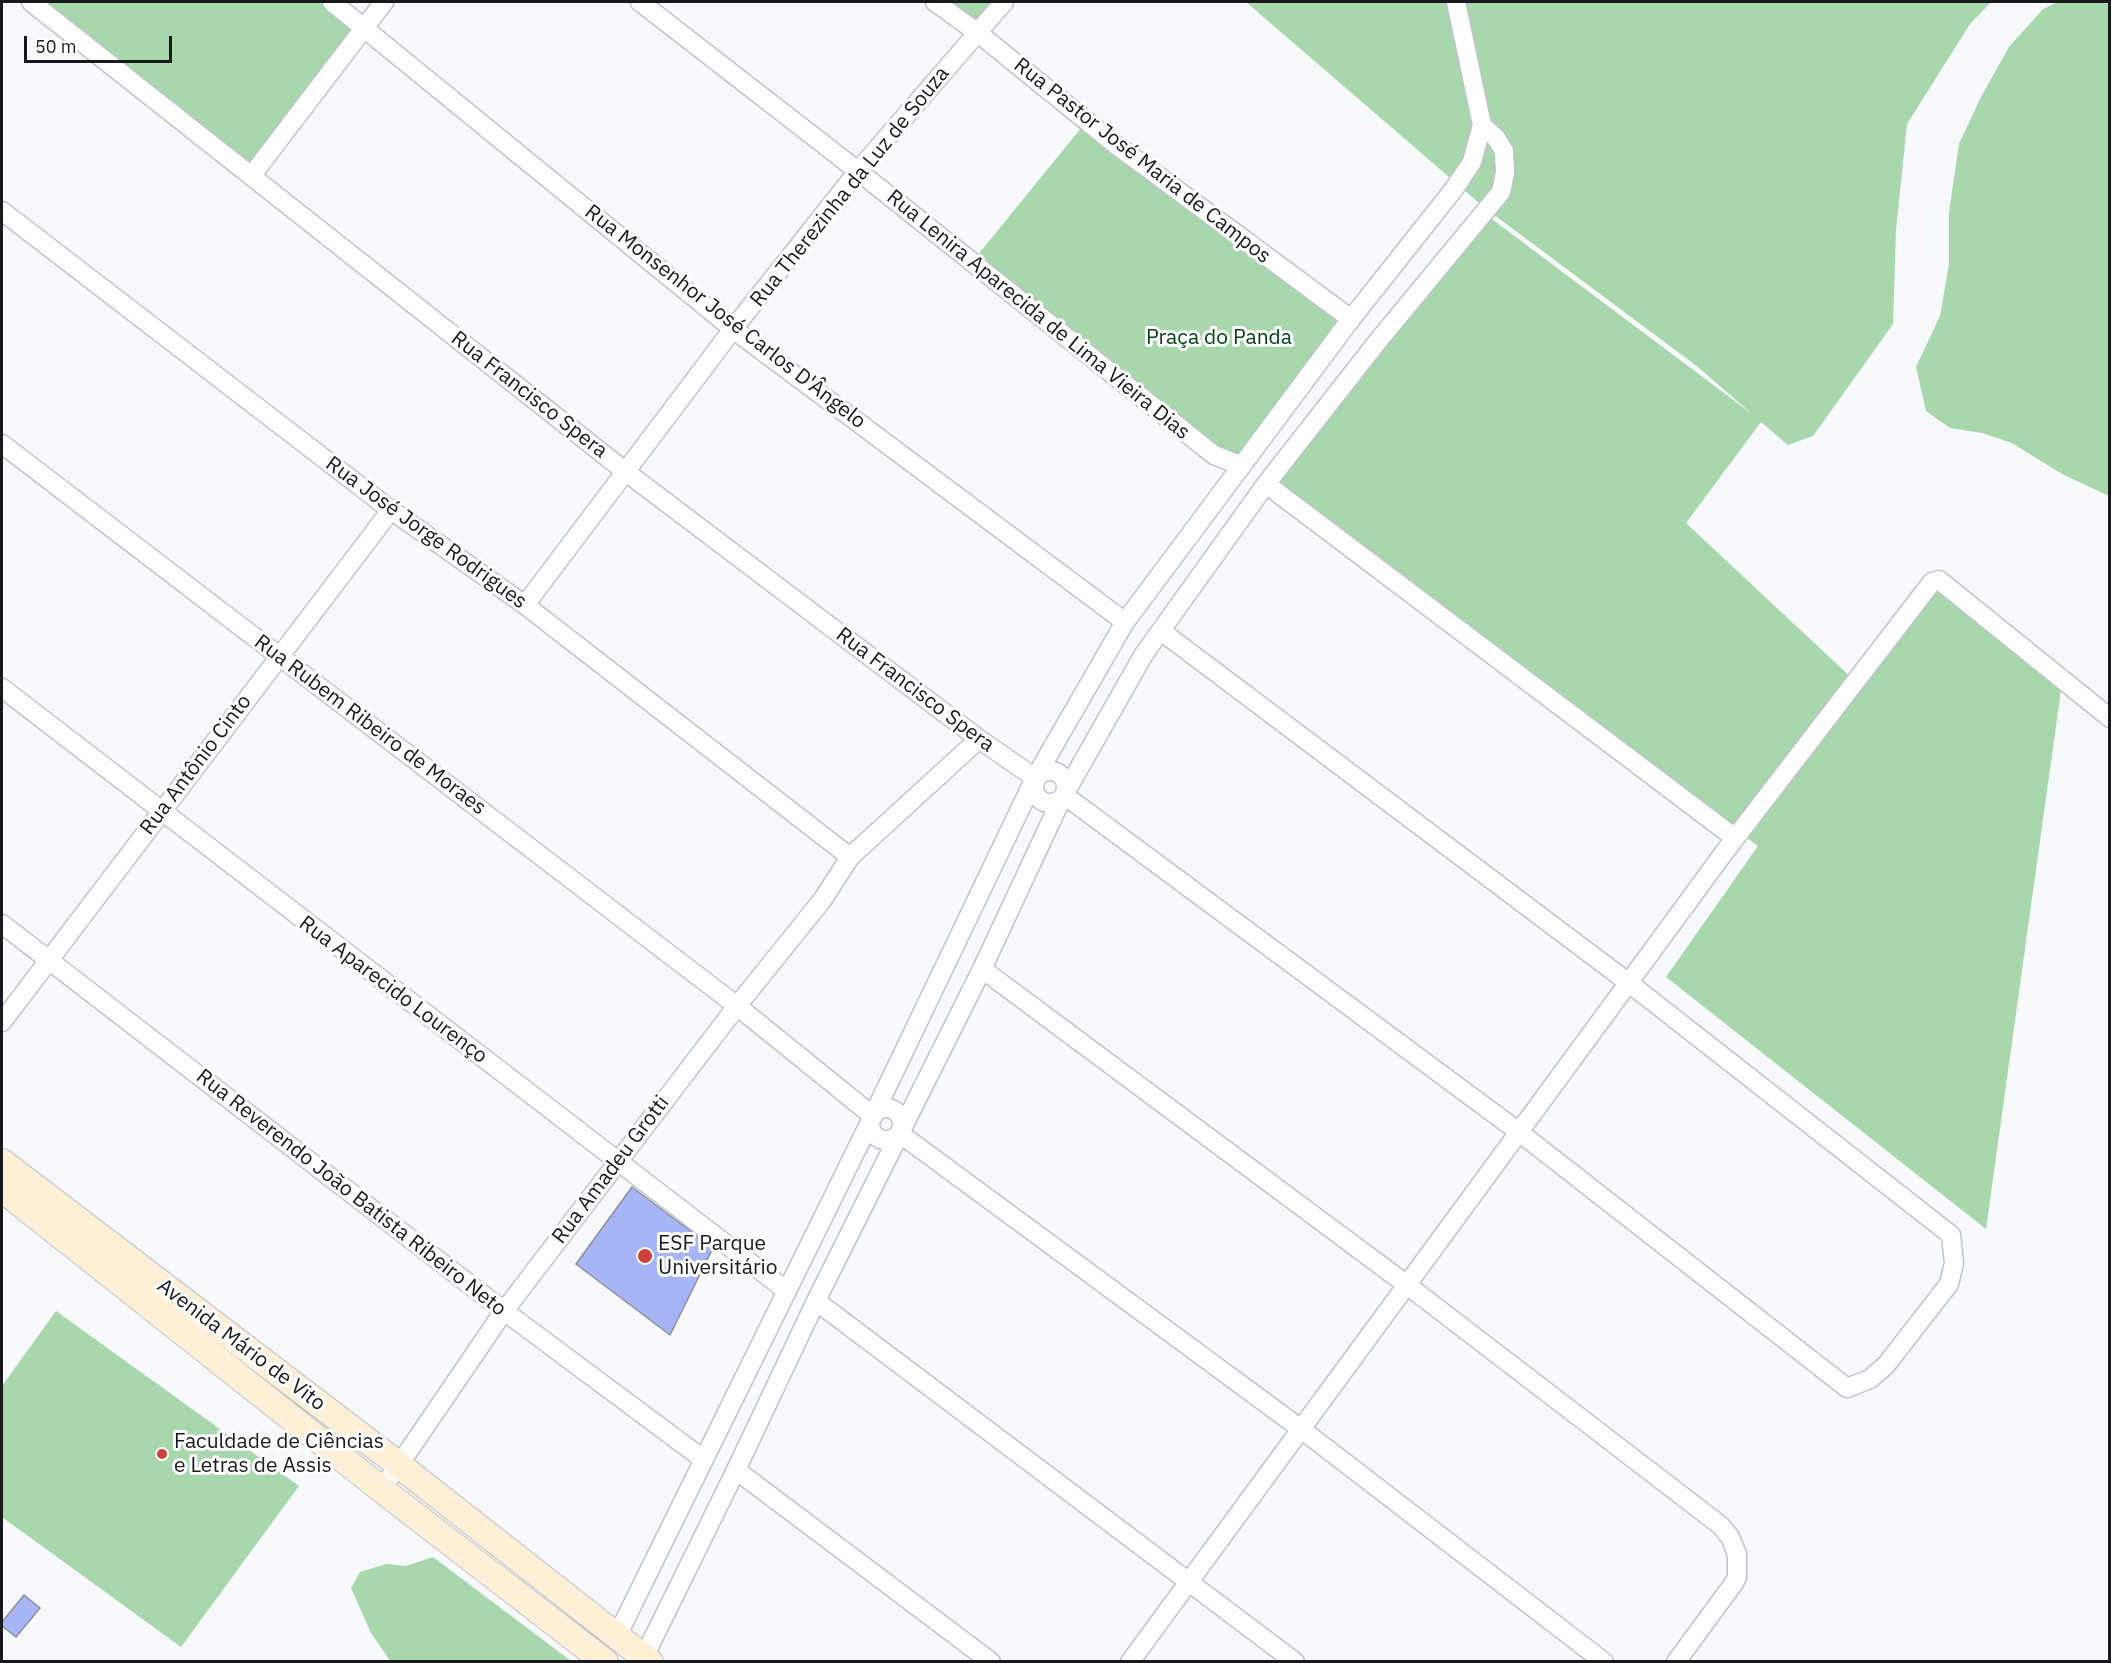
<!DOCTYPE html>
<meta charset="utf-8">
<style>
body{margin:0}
#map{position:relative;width:2111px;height:1663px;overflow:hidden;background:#f7f9fd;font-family:"IBM Plex Sans",sans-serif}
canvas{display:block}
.frame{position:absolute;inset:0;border:3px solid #18191d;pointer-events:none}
.scale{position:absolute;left:24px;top:36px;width:148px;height:27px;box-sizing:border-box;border:3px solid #18191d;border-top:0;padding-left:8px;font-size:18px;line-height:21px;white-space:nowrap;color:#18191d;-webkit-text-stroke:4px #fff;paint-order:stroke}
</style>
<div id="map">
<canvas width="2111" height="1663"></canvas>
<div class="frame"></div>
<div class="scale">50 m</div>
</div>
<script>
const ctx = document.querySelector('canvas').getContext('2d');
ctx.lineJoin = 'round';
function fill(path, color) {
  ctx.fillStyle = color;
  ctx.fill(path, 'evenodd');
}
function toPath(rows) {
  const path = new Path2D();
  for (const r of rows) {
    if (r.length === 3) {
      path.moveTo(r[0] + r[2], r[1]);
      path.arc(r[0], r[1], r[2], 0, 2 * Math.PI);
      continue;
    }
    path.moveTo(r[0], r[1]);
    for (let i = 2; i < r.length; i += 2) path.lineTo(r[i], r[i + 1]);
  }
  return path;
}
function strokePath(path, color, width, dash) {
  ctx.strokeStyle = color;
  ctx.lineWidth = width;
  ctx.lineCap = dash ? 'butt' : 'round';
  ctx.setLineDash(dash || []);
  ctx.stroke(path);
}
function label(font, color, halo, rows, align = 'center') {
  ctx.font = font + ' "IBM Plex Sans",sans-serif';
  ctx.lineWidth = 6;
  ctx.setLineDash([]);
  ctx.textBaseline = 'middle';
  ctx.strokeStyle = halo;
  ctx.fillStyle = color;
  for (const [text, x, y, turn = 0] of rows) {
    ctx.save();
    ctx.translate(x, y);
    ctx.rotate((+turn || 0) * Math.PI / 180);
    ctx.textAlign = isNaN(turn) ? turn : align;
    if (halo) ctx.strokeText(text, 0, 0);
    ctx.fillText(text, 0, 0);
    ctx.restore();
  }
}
fill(toPath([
 [41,2,329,2,364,27,252,175],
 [939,2,997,2,975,28],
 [1246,2,1991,2,1970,24,1907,124,1896,230,1893,324,1813,436,1788,445,1761,422,1686,523,1856,682,1935,583,2062,683,1986,1229,1666,977,1758,846,1273,479,1485,214,1752,414,1698,367,1485,208],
 [2058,2,2100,2,2109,4,2109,496,2062,474,2012,443,1982,433,1950,428,1926,411,1916,367,1940,316,1949,264,1949,212,1959,144,1981,97,2009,47,2043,9],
 [1086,122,1351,319,1246,463,1214,455,972,262],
 [56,1311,299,1486,181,1647,2,1517,2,1386],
 [433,1557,571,1661,390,1661,371,1633,351,1588,360,1572,386,1564,406,1566]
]), '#a7d7ab');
const building = toPath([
 [632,1187,713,1248,670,1335,576,1264,632,1187],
 [24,1595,40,1608,16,1637,2,1626,2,1622,24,1595]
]);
fill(building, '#a6b5f5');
strokePath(building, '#8c8e99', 1.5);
const minor = toPath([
 [31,2,626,472,979,739,1035,778],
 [332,2,733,329,1125,622],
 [640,2,858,171,1214,455,1242,466],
 [935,2,978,33,1115,144,1351,319],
 [252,175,384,2],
 [2,211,391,510,525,605,850,857],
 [2,444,737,1006,873,1116],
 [1266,484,1735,838],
 [525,605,733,329,858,171,1004,2],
 [2,688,787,1291],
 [1050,787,16],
 [1064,795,1519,1132,1847,1388,1870,1379,1886,1365,1949,1284,1954,1263,1951,1235,1629,983,1161,631],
 [2,924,504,1311,703,1459],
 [982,969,1407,1285,1720,1525,1730,1537,1737,1554,1737,1577,1734,1583,1676,1662],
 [2,1022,391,510],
 [886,1124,16],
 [899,1133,1301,1429,1604,1662],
 [816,1301,1295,1662],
 [736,1470,991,1662],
 [381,1489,399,1465,504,1311,737,1006,823,899,850,857,979,739],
 [617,1636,873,1116,1035,778,1125,622,1351,319,1454,189,1472,162,1482,125,1456,2],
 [644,1657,736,1470,816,1301,982,969,1061,800,1144,654,1266,484,1378,341,1501,192,1505,173,1504,151,1496,138,1482,125],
 [1130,1662,1726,850,1932,582,1939,580,2110,718]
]);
const secondary = toPath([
 [2,1162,399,1465,650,1662],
 [2,1189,381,1489,605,1662]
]);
strokePath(minor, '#c0c3ce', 21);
strokePath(secondary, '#c0c3ce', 28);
strokePath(minor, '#fff', 18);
strokePath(secondary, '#fdf0d7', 26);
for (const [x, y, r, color] of [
 [645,1256,8,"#d0413b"],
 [162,1454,6,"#d0413b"]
]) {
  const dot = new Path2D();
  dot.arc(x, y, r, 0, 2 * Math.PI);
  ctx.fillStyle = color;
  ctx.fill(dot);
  strokePath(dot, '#fff', 2);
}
label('21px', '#18191d', '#fff', [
 ["Rua Pastor José Maria de Campos",1142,161,38],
 ["Rua Therezinha da Luz de Souza",850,187,-51],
 ["Rua Lenira Aparecida de Lima Vieira Dias",1038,315,39],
 ["Rua Monsenhor José Carlos D'Ângelo",725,317,38],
 ["Rua Francisco Spera",529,395,38],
 ["Rua José Jorge Rodrigues",426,533,36],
 ["Rua Francisco Spera",915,690,37],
 ["Rua Rubem Ribeiro de Moraes",370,725,37],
 ["Rua Antônio Cinto",196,765,-53],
 ["Rua Aparecido Lourenço",393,990,37],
 ["Rua Amadeu Grotti",611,1170,-53],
 ["Rua Reverendo João Batista Ribeiro Neto",351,1193,38],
 ["Avenida Mário de Vito",241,1345,37]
]);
label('21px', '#014314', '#fff', [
 ["Praça do Panda",1219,338]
]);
label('21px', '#18191d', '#fff', [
 ["ESF Parque",658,1244],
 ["Universitário",658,1268],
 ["Faculdade de Ciências",174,1442],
 ["e Letras de Assis",174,1466]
], 'left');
</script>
